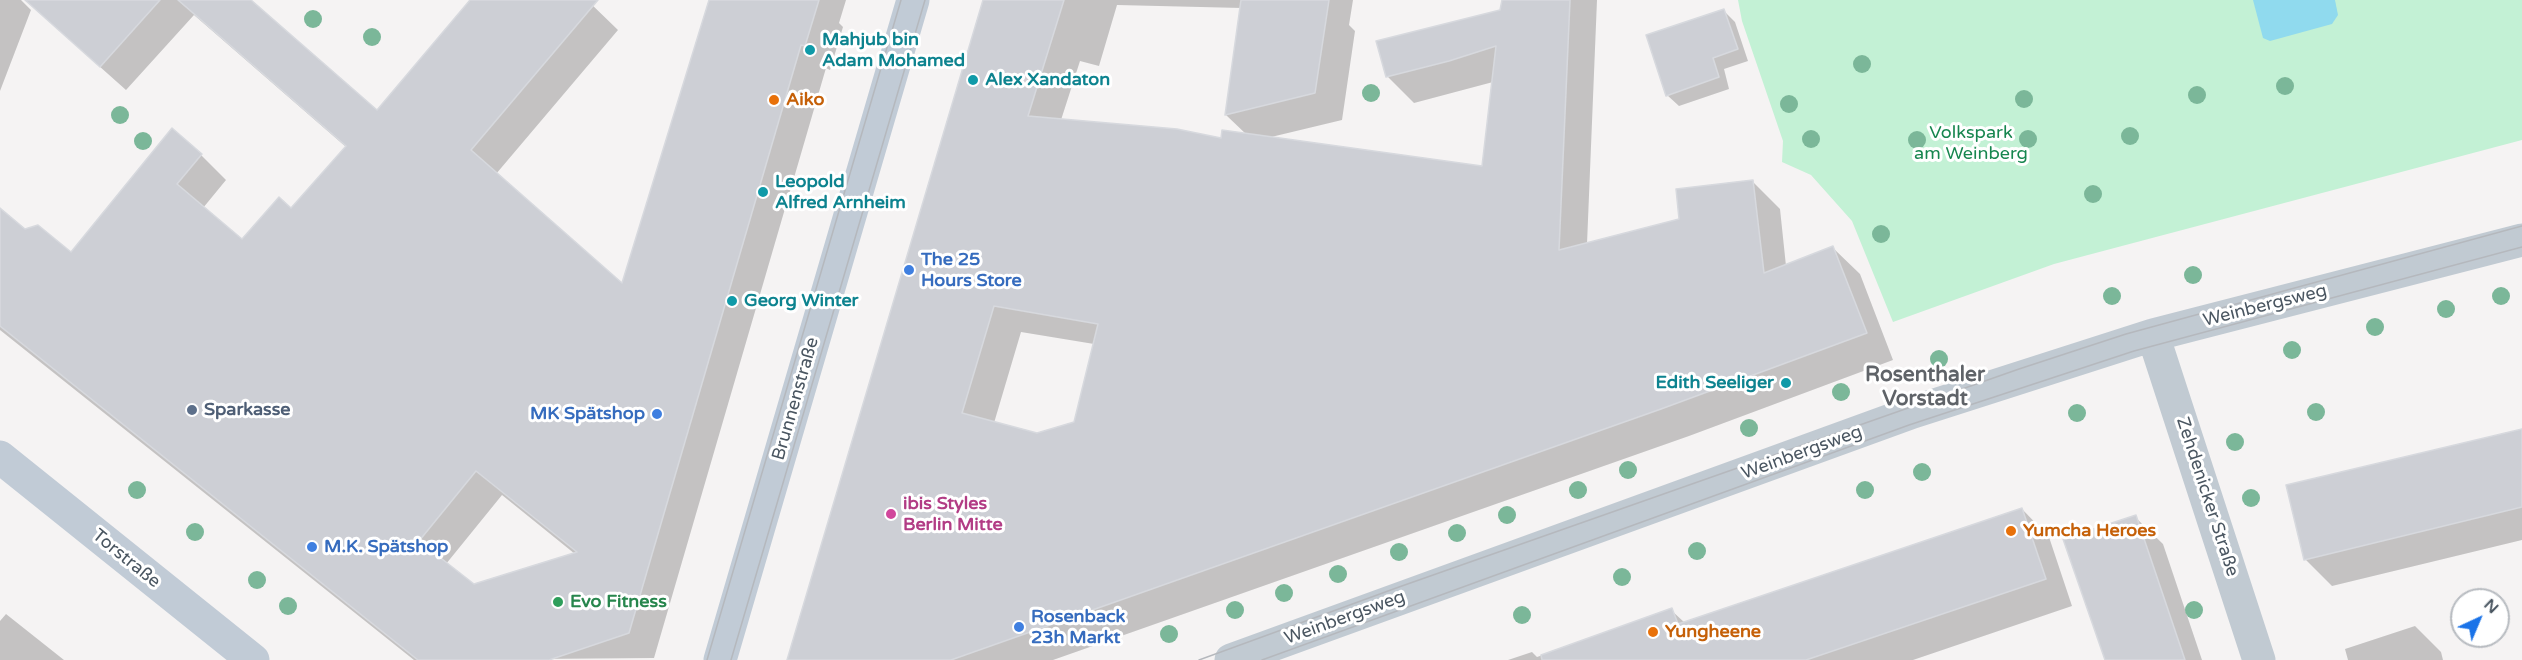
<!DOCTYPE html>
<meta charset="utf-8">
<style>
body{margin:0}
#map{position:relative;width:2522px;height:660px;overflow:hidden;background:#f5f3f3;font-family:"Varela Round",sans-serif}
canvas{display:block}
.north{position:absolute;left:2450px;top:588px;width:60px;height:60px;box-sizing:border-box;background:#fff;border:2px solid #b7bbc0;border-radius:50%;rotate:44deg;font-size:16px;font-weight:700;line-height:24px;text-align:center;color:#4a5661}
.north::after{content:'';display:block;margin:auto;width:21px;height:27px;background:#1a73e8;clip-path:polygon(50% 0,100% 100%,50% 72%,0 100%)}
</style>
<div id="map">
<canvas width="2522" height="660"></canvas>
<div class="north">N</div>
</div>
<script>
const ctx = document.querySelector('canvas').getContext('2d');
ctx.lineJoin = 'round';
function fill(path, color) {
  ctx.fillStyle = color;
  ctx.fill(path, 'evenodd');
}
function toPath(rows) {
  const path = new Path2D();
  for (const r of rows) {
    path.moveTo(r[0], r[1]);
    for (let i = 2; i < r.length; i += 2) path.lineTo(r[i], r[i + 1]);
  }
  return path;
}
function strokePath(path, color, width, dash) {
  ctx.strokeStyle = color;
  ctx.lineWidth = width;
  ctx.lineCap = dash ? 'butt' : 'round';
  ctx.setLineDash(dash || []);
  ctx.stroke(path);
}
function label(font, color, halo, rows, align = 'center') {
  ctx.font = font + ' "Varela Round",sans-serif';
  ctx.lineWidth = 6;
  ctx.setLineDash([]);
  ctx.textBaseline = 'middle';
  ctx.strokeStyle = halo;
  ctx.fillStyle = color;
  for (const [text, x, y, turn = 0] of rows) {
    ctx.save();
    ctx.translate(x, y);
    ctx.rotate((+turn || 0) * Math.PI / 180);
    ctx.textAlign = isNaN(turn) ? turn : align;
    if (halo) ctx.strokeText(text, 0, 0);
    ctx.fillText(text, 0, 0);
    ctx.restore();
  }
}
fill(toPath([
 [1738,0,2522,0,2522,140,2054,264,1893,322,1852,221,1811,175,1782,162,1783,141,1742,21]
]), '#c3f1d5');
fill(toPath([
 [2253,0,2335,0,2338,15,2332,24,2270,41,2263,38]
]), '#90daee');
fill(toPath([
 [0,0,21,0,31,10,0,91],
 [25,0,249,0,377,112,472,0,587,0,618,30,496,174,623,286,711,0,846,0,839,23,843,27,830,70,826,68,654,658,414,660,0,330,0,210,25,231,71,254,201,155,226,180,203,208,242,241,291,210,346,147,194,15,126,90],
 [502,495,575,554,473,586,446,564],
 [985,0,1353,0,1349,25,1355,31,1342,120,1267,138,1483,168,1493,82,1414,103,1387,76,1502,11,1503,0,1597,0,1587,244,1681,220,1753,182,1780,209,1786,266,1833,248,1860,274,1893,360,1689,436,1053,660,788,660],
 [1117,5,1242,8,1226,115,1247,135,1223,140,1061,120,1080,61,1099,66],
 [1021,332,1094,344,1076,423,1037,434,994,423],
 [1724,11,1735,22,1748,61,1724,69,1729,89,1679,106,1667,95],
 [2522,430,2522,540,2332,586,2305,559],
 [2022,509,2049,537,2072,606,1913,660,1508,660,1532,652,1537,657,1671,610,1685,623],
 [2135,517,2163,544,2202,660,2107,660],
 [6,614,64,660,0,660,0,621],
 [2415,626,2441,652,2443,660,2348,660,2345,649]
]), '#0003');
const building = toPath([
 [25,0,160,0,100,67,25,0],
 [178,0,251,0,377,110,470,0,598,0,471,150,622,283,709,0,819,0,805,46,801,45,629,633,549,660,418,660,0,326,0,208,25,229,38,225,71,252,172,128,202,154,177,184,242,239,279,197,291,208,346,146,178,0],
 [476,471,577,552,474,584,419,541,476,471],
 [983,0,1064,0,1028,116,1177,129,1221,138,1222,130,1482,166,1496,46,1449,61,1386,77,1376,41,1500,10,1502,0,1570,0,1559,250,1679,219,1676,189,1753,180,1764,273,1833,246,1867,333,1661,409,951,660,787,660,983,0],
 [994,306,1098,324,1074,422,1037,433,962,413,994,306],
 [1241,0,1329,0,1315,93,1225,115,1241,0],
 [1724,9,1738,49,1713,58,1719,77,1666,96,1646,35,1724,9],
 [2522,429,2522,507,2304,560,2286,485,2522,429],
 [2022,508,2046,579,1806,660,1542,660,1541,655,1672,608,1678,624,2022,508],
 [2136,515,2185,660,2105,660,2063,539,2136,515]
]);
fill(building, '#cdcfd5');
strokePath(building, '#d7d9de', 1.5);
strokePath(toPath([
 [2153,335,2259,660],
 [1231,660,1913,412,2153,335,2522,240]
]), '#c1cad2', 33);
strokePath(toPath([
 [0,457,253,660],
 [720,660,913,0]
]), '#c1cbd6', 33);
strokePath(toPath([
 [707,660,901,0],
 [731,660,925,0],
 [1199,660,1399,587,2019,369,2126,334,2522,226],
 [1262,660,1909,425,2134,351,2522,247]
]), '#b5b8bd', 1.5);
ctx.fillStyle = '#7bb799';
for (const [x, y] of [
 [313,19],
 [372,37],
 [1862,64],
 [2285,86],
 [1371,93],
 [2197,95],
 [2024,99],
 [1789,104],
 [120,115],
 [2130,136],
 [1811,139],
 [2028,139],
 [1917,140],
 [143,141],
 [2093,194],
 [1881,234],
 [2193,275],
 [2112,296],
 [2501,296],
 [2446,309],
 [2375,327],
 [2292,350],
 [1939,359],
 [1841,392],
 [2316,412],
 [2077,413],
 [1749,428],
 [2235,442],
 [1628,470],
 [1922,472],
 [137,490],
 [1578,490],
 [1865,490],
 [2251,498],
 [1507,515],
 [195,532],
 [1457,533],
 [1697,551],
 [1399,552],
 [1338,574],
 [1622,577],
 [257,580],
 [1284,593],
 [288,606],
 [1235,610],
 [2194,610],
 [1522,615],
 [1169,634]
]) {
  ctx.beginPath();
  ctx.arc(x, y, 9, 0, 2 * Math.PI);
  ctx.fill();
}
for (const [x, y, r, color] of [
 [810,50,6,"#0f9aa8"],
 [973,80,6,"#0f9aa8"],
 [774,100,6,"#e8710a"],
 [763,192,6,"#0f9aa8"],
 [909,270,6,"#3f7fe0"],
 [732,301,6,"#0f9aa8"],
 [1786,383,6,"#0f9aa8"],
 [192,410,6,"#5c6f8a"],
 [657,414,6,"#3f7fe0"],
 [891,514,6,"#d1479c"],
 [2011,531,6,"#e8710a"],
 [312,547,6,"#3f7fe0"],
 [558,602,6,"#2e9e5b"],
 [1019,627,6,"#3f7fe0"],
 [1653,632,6,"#e8710a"]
]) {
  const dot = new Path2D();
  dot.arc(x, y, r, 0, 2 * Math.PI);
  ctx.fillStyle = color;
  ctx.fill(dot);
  strokePath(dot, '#fff', 2);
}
label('bold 18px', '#0d838f', '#fff', [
 ["Mahjub bin",822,40],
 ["Adam Mohamed",822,61],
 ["Alex Xandaton",985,80],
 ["Leopold",775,182],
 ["Alfred Arnheim",775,203],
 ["Georg Winter",744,301],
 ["Edith Seeliger",1774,383,"right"]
], 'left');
label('bold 18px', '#c56008', '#fff', [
 ["Aiko",786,100],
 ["Yumcha Heroes",2023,531],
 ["Yungheene",1665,632]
], 'left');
label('18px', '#17864f', '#fff', [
 ["Volkspark",1971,133],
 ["am Weinberg",1971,154]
]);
label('bold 18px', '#366cbe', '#fff', [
 ["The 25",921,260],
 ["Hours Store",921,281],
 ["MK Spätshop",645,414,"right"],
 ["M.K. Spätshop",324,547],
 ["Rosenback",1031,617],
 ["23h Markt",1031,638]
], 'left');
label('18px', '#4a5661', '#fff', [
 ["Weinbergsweg",2265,306,-14],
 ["Brunnenstraße",796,399,-74],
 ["Weinbergsweg",1802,453,-20],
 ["Zehdenicker Straße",2207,497,72],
 ["Torstraße",126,559,39],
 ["Weinbergsweg",1345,618,-20]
]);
label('bold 18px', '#4e5e75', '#fff', [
 ["Sparkasse",204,410]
], 'left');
label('bold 18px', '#b23c85', '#fff', [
 ["ibis Styles",903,504],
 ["Berlin Mitte",903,525]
], 'left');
label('bold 18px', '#27864d', '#fff', [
 ["Evo Fitness",570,602]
], 'left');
label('bold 21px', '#5f6368', '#fff', [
 ["Rosenthaler",1925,375],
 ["Vorstadt",1925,399]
]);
</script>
